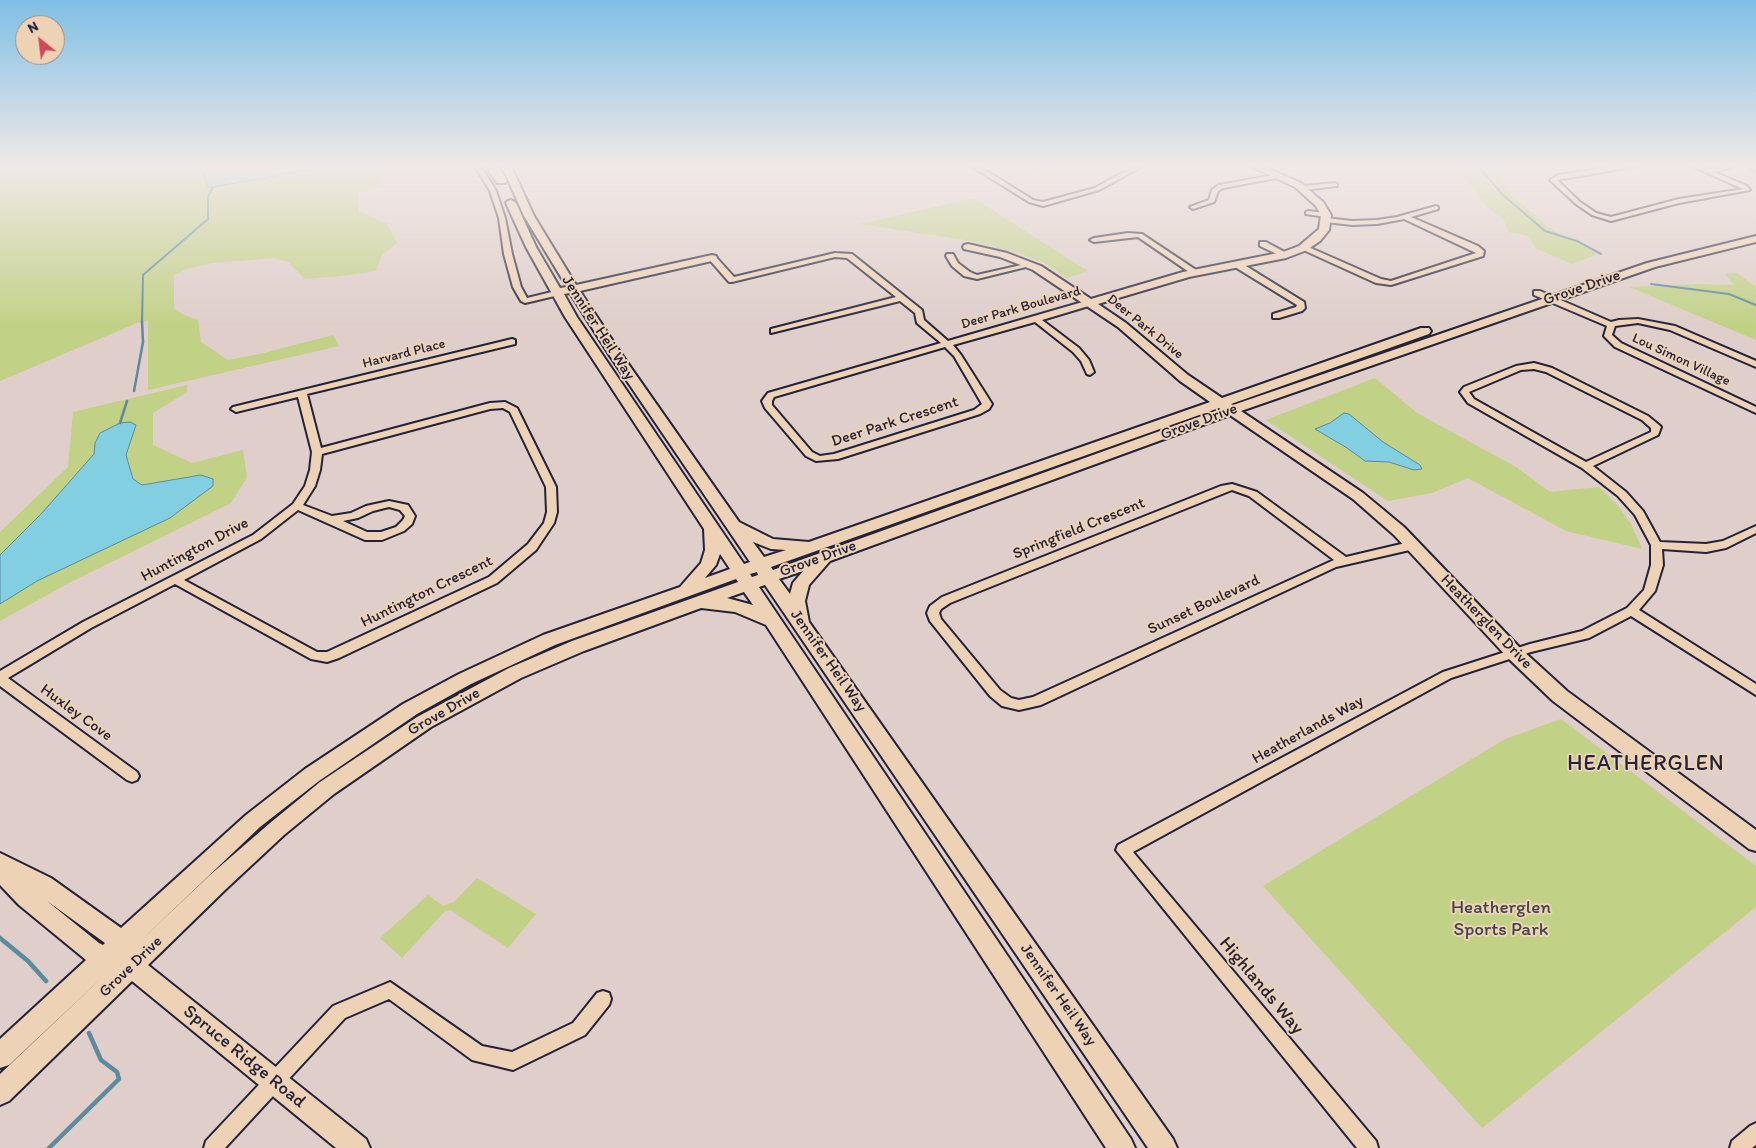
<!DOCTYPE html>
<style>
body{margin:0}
#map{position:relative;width:1756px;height:1148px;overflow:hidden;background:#dfcec9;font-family:Itim,sans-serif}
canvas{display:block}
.north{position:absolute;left:15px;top:15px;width:50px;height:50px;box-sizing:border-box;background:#eed2b5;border:1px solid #9c8c84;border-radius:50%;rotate:331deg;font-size:14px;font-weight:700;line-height:20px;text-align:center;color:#22223b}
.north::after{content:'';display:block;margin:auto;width:18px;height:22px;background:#d1495b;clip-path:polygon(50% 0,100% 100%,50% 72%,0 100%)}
</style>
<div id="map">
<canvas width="1756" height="1148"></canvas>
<div class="north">N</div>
</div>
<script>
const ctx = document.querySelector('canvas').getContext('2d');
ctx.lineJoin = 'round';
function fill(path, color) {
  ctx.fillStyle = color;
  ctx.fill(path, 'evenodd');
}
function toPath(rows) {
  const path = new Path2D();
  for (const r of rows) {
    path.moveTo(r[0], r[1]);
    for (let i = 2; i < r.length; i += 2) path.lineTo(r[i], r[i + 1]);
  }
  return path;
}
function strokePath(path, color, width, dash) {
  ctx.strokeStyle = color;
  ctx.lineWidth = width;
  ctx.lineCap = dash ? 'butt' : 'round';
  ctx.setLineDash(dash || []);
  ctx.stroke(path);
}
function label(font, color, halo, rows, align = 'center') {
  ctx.font = font + ' Itim,sans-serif';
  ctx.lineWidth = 4;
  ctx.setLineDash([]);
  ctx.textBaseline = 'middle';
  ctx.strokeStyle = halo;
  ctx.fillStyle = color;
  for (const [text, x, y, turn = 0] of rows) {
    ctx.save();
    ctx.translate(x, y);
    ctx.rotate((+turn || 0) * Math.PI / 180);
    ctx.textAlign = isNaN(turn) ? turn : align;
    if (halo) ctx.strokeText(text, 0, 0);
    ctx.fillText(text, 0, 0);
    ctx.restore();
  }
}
fill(toPath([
 [0,166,201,166,208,186,213,187,331,166,374,166,385,187,358,193,359,211,387,224,397,243,382,255,376,271,342,276,305,279,288,262,275,258,213,263,187,269,174,275,174,308,184,315,198,320,201,342,228,360,260,354,333,335,339,346,148,390,148,321,137,323,0,381],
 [1021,166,1078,166,1052,177,1042,176],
 [1455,166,1493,166,1511,194,1549,228,1598,254,1572,264,1535,248,1529,236,1508,232,1504,220,1488,208],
 [974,198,1028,233,1088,271,1067,278,1046,264,1016,252,971,241,860,224],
 [1737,273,1756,287,1756,340,1629,287,1698,284,1734,285,1725,274],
 [1375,378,1417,413,1516,467,1550,492,1599,487,1618,506,1631,524,1642,549,1566,531,1468,478,1432,493,1388,501,1266,420],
 [187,385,187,392,153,413,153,445,192,463,243,450,247,477,231,503,67,584,0,621,0,532,68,467,73,412],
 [1561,719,1756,866,1756,907,1482,1128,1263,886,1505,739],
 [477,878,536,914,508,948,450,910,445,911,402,958,380,938,428,895,443,906,454,902]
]), '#c1d186');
const water = toPath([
 [201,166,331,166,213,187,208,187,201,166],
 [1344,413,1349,414,1383,442,1420,465,1422,469,1414,470,1389,462,1365,461,1347,448,1315,429,1330,423,1344,413],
 [130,422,136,425,126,455,133,479,142,485,201,475,213,479,213,486,170,518,37,581,0,604,0,555,41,514,94,454,95,443,100,433,120,423,130,422]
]);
fill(water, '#82cfe1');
strokePath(water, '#5c8a9f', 1);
strokePath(toPath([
 [1478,166,1503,195,1545,231,1577,241,1601,254],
 [1651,284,1729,294,1756,305],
 [142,323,143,275,208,219,208,197,213,187]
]), '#5c8a9f', 2);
strokePath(toPath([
 [134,391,143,342,142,321],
 [120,423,127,401]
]), '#5c8a9f', 2.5);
strokePath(toPath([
 [0,938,28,961,46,981],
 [49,1148,119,1079,117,1072,101,1060,89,1033]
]), '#5c8a9f', 4.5);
const street = toPath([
 [475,166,481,166,496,191,505,218,512,254,521,287,527,298,556,291,559,291,559,295,525,303,521,301,513,287,504,254,499,218,490,191,475,166],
 [971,166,979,166,1033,200,1043,202,1095,188,1134,166,1143,166,1099,190,1043,206,1029,202,971,166],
 [1619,166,1638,166,1557,180,1580,202,1596,213,1611,217,1679,199,1743,189,1692,166,1701,166,1709,169,1723,166,1737,166,1714,172,1747,186,1750,190,1679,203,1611,221,1592,215,1576,204,1550,180,1558,175,1619,166],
 [1280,174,1283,176,1282,177,1223,188,1218,191,1214,202,1193,209,1190,207,1209,200,1212,190,1219,185,1280,174],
 [1335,183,1337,184,1337,186,1303,190,1300,188,1303,186,1335,183],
 [1436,206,1438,207,1438,209,1411,217,1478,246,1484,251,1483,256,1391,285,1376,283,1299,248,1306,246,1381,279,1391,281,1476,253,1404,219,1377,224,1352,225,1326,222,1323,220,1326,218,1352,221,1377,220,1397,217,1436,206],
 [1308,211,1326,213,1329,215,1326,217,1306,214,1306,212,1308,211],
 [1128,233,1142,234,1199,272,1192,274,1138,237,1094,242,1090,240,1094,238,1128,233],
 [1260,242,1266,242,1290,255,1283,257,1260,246,1260,242],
 [835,253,852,254,922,310,924,320,948,341,1086,301,1092,301,1092,305,1042,320,1079,348,1089,360,1094,372,1090,375,1087,374,1081,361,1073,352,1035,322,953,345,961,355,992,404,989,409,980,414,838,459,816,461,806,456,765,408,762,401,768,393,941,343,917,323,915,313,900,301,771,333,771,329,896,297,847,258,835,257,732,282,729,282,708,258,715,256,734,277,835,253],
 [945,347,954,356,982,404,974,410,834,454,820,456,812,452,772,405,772,401,774,397,945,347],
 [947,254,953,254,958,263,970,272,977,275,1030,263,1034,265,977,279,964,276,952,266,946,256,947,254],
 [1235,263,1241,263,1304,302,1305,308,1302,311,1279,318,1273,318,1273,314,1296,307,1297,305,1235,267,1235,263],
 [1534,291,1540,291,1611,322,1619,320,1638,319,1675,326,1756,361,1756,367,1670,330,1638,323,1615,326,1612,335,1621,343,1756,407,1756,413,1615,347,1604,336,1607,326,1534,295,1534,291],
 [512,339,515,340,515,344,307,394,321,448,490,403,505,402,517,408,556,487,557,512,554,523,536,550,497,583,339,658,327,662,311,659,175,584,91,628,8,678,137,772,139,776,137,780,132,782,127,780,0,686,0,671,83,622,253,535,293,504,305,486,310,470,312,452,298,397,236,412,231,409,233,407,512,339],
 [503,408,510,412,546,487,547,512,544,523,528,544,489,577,327,652,317,652,184,580,261,539,298,510,365,540,382,540,404,531,412,524,415,516,408,505,389,501,366,506,351,513,332,516,303,505,315,486,320,470,322,454,490,409,503,408],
 [389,507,400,510,405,516,403,520,396,527,381,532,367,532,343,521,358,518,373,511,389,507],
 [1534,363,1552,368,1648,416,1659,425,1661,427,1658,435,1593,466,1626,492,1643,511,1660,542,1706,544,1723,541,1756,526,1756,533,1726,548,1706,552,1662,549,1663,565,1655,591,1639,610,1756,684,1756,695,1631,616,1589,638,1531,652,1451,678,1133,852,1376,1141,1378,1148,1357,1148,1116,850,1118,845,1443,672,1530,644,1582,631,1627,608,1644,590,1651,565,1651,545,1635,515,1618,496,1582,468,1468,403,1460,392,1464,387,1516,366,1534,363],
 [1534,369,1546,372,1642,420,1651,428,1651,432,1586,462,1474,399,1469,392,1521,370,1534,369],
 [1232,484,1257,492,1346,557,1414,541,1419,545,1414,549,1336,567,1041,705,1019,710,1002,706,990,696,930,621,927,613,930,606,942,597,1221,486,1232,484],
 [1232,490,1249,496,1334,560,1033,697,1019,700,1011,698,1000,690,941,619,939,613,941,609,950,603,1232,490],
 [390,982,482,1046,512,1052,573,1023,597,993,603,991,609,993,611,999,609,1005,585,1035,513,1070,472,1060,389,999,345,1018,225,1148,204,1148,206,1141,333,1006,390,982],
 [1756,1123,1756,1145,1752,1148,1730,1148,1732,1141,1750,1126,1756,1123]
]);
const secondary = toPath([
 [502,166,511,166,534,216,576,285,712,255,716,256,717,258,716,260,580,291,622,355,739,522,773,539,809,542,1210,402,1180,381,1118,327,1033,270,1000,257,964,249,963,247,964,245,968,244,1007,253,1041,266,1091,299,1183,272,1283,252,1299,246,1319,229,1321,215,1316,206,1295,187,1250,166,1263,166,1301,183,1323,202,1331,215,1329,230,1320,241,1307,250,1286,258,1189,277,1098,304,1126,323,1188,375,1222,398,1421,328,1429,328,1431,331,1429,334,1231,404,1233,405,1647,263,1756,236,1756,242,1655,267,1241,411,1363,493,1404,527,1521,649,1567,691,1756,830,1756,851,1749,849,1553,701,1509,659,1394,535,1353,499,1230,415,830,561,809,585,805,601,809,622,1173,1139,1177,1148,1148,1148,765,585,759,587,1131,1139,1135,1148,1106,1148,766,625,735,612,701,608,584,651,521,678,431,727,334,794,284,835,226,889,148,965,366,1139,370,1148,336,1148,132,981,9,1101,0,1105,0,1074,109,971,9,1065,0,1068,0,1039,86,960,19,905,0,885,0,853,51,878,121,928,246,815,305,769,403,704,459,674,543,635,680,587,701,563,705,550,704,529,565,317,526,247,506,203,508,201,511,200,516,203,536,247,560,288,567,287,524,216,502,166],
 [570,293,610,356,750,562,744,564,577,317,564,294,570,293],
 [1219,408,1221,409,773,570,771,567,1219,408],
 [753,542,771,549,786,550,764,557,753,542],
 [720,554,730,569,705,578,716,565,720,554],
 [803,571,793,583,790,594,779,579,803,571],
 [757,572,758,575,752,577,750,574,757,572],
 [736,579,738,582,572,641,509,668,417,717,320,782,270,823,210,875,135,946,260,827,319,781,417,714,471,684,555,645,736,579],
 [744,592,753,605,727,598,744,592],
 [47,901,105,943,103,945,99,943,47,901],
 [1748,166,1756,166,1756,171,1749,168,1748,166]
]);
const highway = toPath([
 [486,166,498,166,507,180,505,183,497,183,486,166]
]);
strokePath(street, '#22223b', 4);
strokePath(secondary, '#22223b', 4);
strokePath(highway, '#22223b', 4);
fill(street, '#eed2b5');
fill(secondary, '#eed2b5');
fill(highway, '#fae180');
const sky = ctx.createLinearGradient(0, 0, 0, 327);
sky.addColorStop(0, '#7fbfe5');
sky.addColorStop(0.51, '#f1e9e7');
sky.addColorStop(1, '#f1e9e700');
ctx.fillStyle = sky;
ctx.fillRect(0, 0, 1756, 327);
label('14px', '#22223b', '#eed2b5', [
 ["Deer Park Boulevard",1021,308,-16],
 ["Deer Park Drive",1145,327,39],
 ["Harvard Place",404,354,-14],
 ["Lou Simon Village",1681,360,25]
]);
label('16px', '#22223b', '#eed2b5', [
 ["Grove Drive",1582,288,-19],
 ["Jennifer Heil Way",598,328,57],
 ["Deer Park Crescent",895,422,-18],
 ["Grove Drive",1199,422,-20],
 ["Springfield Crescent",1079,529,-22],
 ["Huntington Drive",195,550,-28],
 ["Grove Drive",818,559,-20],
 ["Huntington Crescent",427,592,-26],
 ["Sunset Boulevard",1204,605,-25],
 ["Heatherglen Drive",1486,622,46],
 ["Jennifer Heil Way",828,661,55],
 ["Grove Drive",444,712,-30],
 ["Huxley Cove",76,713,36],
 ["Heatherlands Way",1308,730,-29],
 ["Grove Drive",131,967,-44],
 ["Jennifer Heil Way",1058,995,55]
]);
label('19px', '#42454a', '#eed2b5', [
 ["Heatherglen",1501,908],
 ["Sports Park",1501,930]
]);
label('19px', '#22223b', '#eed2b5', [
 ["Highlands Way",1261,986,50],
 ["Spruce Ridge Road",244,1057,39]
]);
ctx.letterSpacing = '1px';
label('22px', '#22223b', '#eed2b5', [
 ["HEATHERGLEN",1646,764]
]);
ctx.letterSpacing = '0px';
</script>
